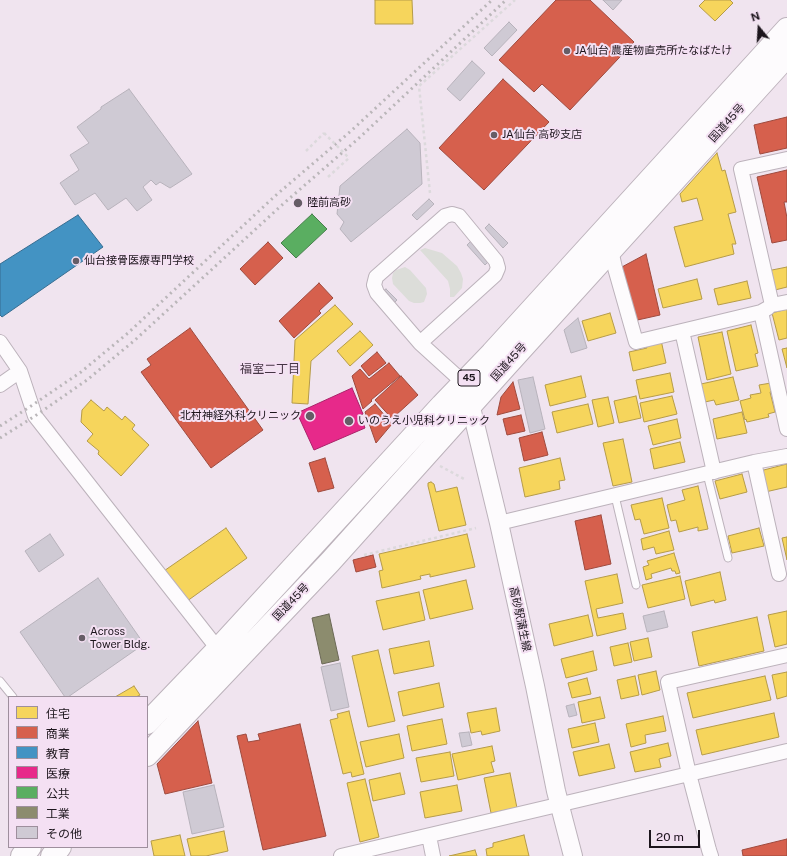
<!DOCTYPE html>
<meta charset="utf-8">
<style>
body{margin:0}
#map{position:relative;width:787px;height:856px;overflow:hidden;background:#f0e4ef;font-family:"Public Sans","Noto Sans JP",sans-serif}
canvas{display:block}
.legend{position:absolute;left:8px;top:696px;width:140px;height:152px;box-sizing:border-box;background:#f4e0f3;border:1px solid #9e8f9d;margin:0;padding:5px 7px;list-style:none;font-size:12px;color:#1c151c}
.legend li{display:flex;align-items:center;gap:8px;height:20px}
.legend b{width:20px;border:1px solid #9e8f9d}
.north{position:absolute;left:739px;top:8px;width:40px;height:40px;-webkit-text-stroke:3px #f4e0f3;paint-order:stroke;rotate:342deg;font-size:11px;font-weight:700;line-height:16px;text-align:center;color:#1c151c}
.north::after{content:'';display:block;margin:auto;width:14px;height:18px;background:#1c151c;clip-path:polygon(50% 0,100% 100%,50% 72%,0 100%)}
.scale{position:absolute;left:649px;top:830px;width:51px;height:18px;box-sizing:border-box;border:2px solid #1c151c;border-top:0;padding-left:5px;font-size:12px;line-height:14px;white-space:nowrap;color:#1c151c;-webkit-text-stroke:3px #f4e0f3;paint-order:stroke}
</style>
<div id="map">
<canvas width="787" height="856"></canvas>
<ul class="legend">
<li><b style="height:11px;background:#f6d55c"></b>住宅</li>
<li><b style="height:11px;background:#d6604d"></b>商業</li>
<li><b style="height:11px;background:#4393c3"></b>教育</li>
<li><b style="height:11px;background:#e7298a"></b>医療</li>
<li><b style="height:11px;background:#5aae61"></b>公共</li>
<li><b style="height:11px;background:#8c8c6e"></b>工業</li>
<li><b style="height:11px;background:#cfcad4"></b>その他</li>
</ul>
<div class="north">N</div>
<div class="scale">20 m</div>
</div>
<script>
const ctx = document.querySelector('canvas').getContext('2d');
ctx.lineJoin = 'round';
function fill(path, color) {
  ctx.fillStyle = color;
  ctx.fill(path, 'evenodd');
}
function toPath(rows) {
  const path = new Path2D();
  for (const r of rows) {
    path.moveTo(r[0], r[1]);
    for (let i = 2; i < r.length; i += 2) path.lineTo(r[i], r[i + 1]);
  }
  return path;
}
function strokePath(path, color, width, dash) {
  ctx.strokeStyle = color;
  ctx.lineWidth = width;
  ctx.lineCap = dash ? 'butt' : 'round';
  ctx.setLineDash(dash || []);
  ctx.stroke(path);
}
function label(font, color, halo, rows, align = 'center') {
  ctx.font = font + ' "Public Sans","Noto Sans JP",sans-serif';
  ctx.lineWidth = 4;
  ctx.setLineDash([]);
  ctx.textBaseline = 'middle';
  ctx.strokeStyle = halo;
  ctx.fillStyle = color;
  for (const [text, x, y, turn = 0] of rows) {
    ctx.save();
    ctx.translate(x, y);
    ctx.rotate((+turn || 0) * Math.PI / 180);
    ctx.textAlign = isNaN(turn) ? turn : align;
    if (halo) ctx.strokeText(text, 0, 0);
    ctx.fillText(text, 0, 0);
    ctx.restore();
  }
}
fill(toPath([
 [425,248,442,253,457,266,461,273,463,279,462,288,454,297,450,297,450,289,448,281,420,250],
 [405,267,410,270,426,288,427,294,424,302,420,303,414,303,409,301,393,284,392,278,393,273,396,270]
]), '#dcddd9');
const homes = toPath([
 [375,0,412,0,413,24,375,24,375,0],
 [705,0,730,0,733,3,715,21,699,6,705,0],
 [717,153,722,171,725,170,736,212,728,214,736,244,732,244,734,254,685,267,674,227,703,220,697,198,682,202,680,194,717,153],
 [787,267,787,287,771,291,767,271,787,267],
 [697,279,702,299,663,308,658,289,697,279],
 [747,281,751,298,718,305,714,289,747,281],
 [335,305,353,324,311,361,308,404,292,403,295,340,335,305],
 [787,309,787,338,779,340,772,313,787,309],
 [610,313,616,333,588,341,582,321,610,313],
 [751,325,758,353,755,354,758,366,736,371,727,331,751,325],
 [360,331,373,345,350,366,337,351,360,331],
 [722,332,731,374,707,380,698,337,722,332],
 [661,340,666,363,633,371,629,352,647,348,645,344,661,340],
 [787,348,787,368,782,349,787,348],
 [670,373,674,392,640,399,636,380,670,373],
 [581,376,586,397,550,406,545,385,581,376],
 [733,377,739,400,716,405,714,400,705,402,701,384,733,377],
 [771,383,773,391,770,392,775,412,768,414,769,417,747,422,746,419,745,420,740,401,751,398,750,395,761,393,759,385,771,383],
 [636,396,641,418,619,423,614,401,636,396],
 [672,396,677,414,644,422,640,403,672,396],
 [608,397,614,423,598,427,592,400,608,397],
 [91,400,104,411,107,407,122,420,125,416,135,425,132,429,149,445,121,476,98,454,99,451,87,441,93,434,81,422,82,410,91,400],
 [588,404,593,424,557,433,552,412,588,404],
 [742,412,747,433,717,439,713,419,742,412],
 [677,419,681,438,653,445,648,426,677,419],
 [623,439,632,482,613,486,603,443,623,439],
 [680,442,685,462,654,469,650,449,680,442],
 [560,458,565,480,559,481,560,489,525,497,519,468,560,458],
 [787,464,787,487,761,493,756,472,787,464],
 [742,474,747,492,720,499,715,481,742,474],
 [431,482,434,484,436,492,457,487,466,525,439,531,428,486,428,483,431,482],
 [698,486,708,529,698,531,698,527,679,532,676,520,671,521,667,505,685,500,682,490,698,486],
 [662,498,669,528,644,534,640,519,635,520,631,505,662,498],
 [226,528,247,558,183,604,161,573,226,528],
 [759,528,764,546,732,553,728,536,759,528],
 [669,531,674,550,656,554,654,547,643,550,641,539,669,531],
 [467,534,475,567,430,577,430,574,420,576,421,579,382,588,379,571,383,570,379,554,467,534],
 [787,537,787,560,782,538,787,537],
 [674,553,680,573,676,574,675,571,672,571,671,568,651,574,652,578,646,580,643,567,649,565,647,561,674,553],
 [720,572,726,600,715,603,714,600,691,606,685,581,720,572],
 [617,574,623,603,596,609,598,618,623,613,626,629,597,636,585,581,617,574],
 [680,576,685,599,648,608,642,585,680,576],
 [466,580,473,609,430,619,423,590,466,580],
 [419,592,425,620,383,630,376,601,419,592],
 [787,611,787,644,775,647,768,615,787,611],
 [588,615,593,636,554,646,549,624,588,615],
 [757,617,764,651,699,666,692,632,757,617],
 [648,638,652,657,634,661,630,642,648,638],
 [429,641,434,666,394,674,389,649,429,641],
 [628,643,632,662,614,666,610,647,628,643],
 [378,650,395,721,368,727,352,656,378,650],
 [593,651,597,670,566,678,561,659,593,651],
 [656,671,660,690,642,695,638,675,656,671],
 [787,672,787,696,777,699,772,675,787,672],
 [635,676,639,695,621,699,617,680,635,676],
 [765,676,771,700,693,718,687,693,765,676],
 [587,678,591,694,572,698,568,683,587,678],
 [439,683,444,707,403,716,398,692,439,683],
 [134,686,140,695,136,697,115,697,134,686],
 [600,697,605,718,582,723,578,702,600,697],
 [496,708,500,731,482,735,481,731,471,733,467,713,496,708],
 [349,711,364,774,352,777,351,772,343,774,330,720,338,718,337,714,349,711],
 [774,713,779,737,702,755,696,730,774,713],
 [663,716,666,731,645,735,646,743,631,747,626,724,663,716],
 [442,719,447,744,412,751,407,726,442,719],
 [595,723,599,742,572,748,568,729,595,723],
 [399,734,404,758,366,767,360,742,399,734],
 [668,743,671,756,659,759,661,767,635,772,630,752,668,743],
 [609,744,615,768,579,776,573,752,609,744],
 [492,746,495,761,491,762,494,772,458,780,452,754,492,746],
 [450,752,454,776,421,782,416,758,450,752],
 [400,773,405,794,373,801,369,780,400,773],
 [510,773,517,808,491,813,484,778,510,773],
 [365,779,379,837,360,842,347,783,365,779],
 [457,785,462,811,425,818,420,792,457,785],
 [224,831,228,851,206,856,191,856,187,839,224,831],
 [180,835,185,856,154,856,151,841,180,835],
 [524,835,529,856,487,856,486,849,493,847,493,843,524,835],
 [475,850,477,856,449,856,475,850]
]);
fill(homes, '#f6d55c');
strokePath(homes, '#b59b49', 1);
const shops = toPath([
 [556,0,590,0,634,42,570,110,542,84,534,92,499,60,556,0],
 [503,79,549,122,484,190,439,148,503,79],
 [787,117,787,148,760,154,754,125,787,117],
 [787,170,787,202,784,202,787,218,787,240,772,243,757,177,787,170],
 [268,242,283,258,255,285,240,269,268,242],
 [646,254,660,315,633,321,620,268,646,254],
 [319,283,333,298,319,311,321,313,294,338,279,321,319,283],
 [190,328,263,430,211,468,141,372,151,365,147,359,190,328],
 [377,352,386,363,369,376,361,366,377,352],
 [389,363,400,376,371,400,372,401,363,409,352,376,360,369,369,379,389,363],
 [401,376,418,395,395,416,397,418,394,421,375,400,401,376],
 [513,382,520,409,497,415,501,397,513,382],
 [375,404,392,424,376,443,365,412,375,404],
 [521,415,525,431,507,435,503,419,521,415],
 [542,432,548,455,524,461,519,438,542,432],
 [325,458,334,488,318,492,309,463,325,458],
 [601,515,611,564,585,570,575,521,601,515],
 [373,555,376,567,356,572,353,560,373,555],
 [198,721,212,783,165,794,157,764,198,721],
 [300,724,326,836,263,850,237,736,246,734,248,742,260,740,258,734,300,724],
 [787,839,787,856,743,856,742,850,787,839]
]);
fill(shops, '#d6604d');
strokePath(shops, '#9e4a3e', 1);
const schools = toPath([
 [78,215,103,247,2,317,0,315,0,264,78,215]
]);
fill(schools, '#4393c3');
strokePath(schools, '#376d91', 1);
const health = toPath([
 [352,388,363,414,360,415,365,428,314,450,297,413,352,388]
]);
fill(health, '#e7298a');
strokePath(health, '#aa2369', 1);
const public = toPath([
 [312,214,327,229,296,258,281,243,312,214]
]);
fill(public, '#5aae61');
strokePath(public, '#47804c', 1);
const industry = toPath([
 [329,614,339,660,322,664,312,618,329,614]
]);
fill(industry, '#8c8c6e');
strokePath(industry, '#6a6855', 1);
const building = toPath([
 [603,0,622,0,613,10,603,0],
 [509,22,517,30,492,56,484,48,509,22],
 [472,61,485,73,460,101,447,89,472,61],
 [129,89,192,174,170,188,160,182,156,185,151,180,143,187,152,200,137,211,126,198,108,210,95,193,75,205,60,183,79,170,70,155,89,143,77,127,101,109,101,107,129,89],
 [407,129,420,143,422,184,351,242,340,229,344,222,337,214,340,186,407,129],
 [429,199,434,204,417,220,412,215,429,199],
 [489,224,508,243,503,248,485,228,489,224],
 [471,241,490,260,485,265,467,245,471,241],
 [386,289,397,300,393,304,382,292,386,289],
 [578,318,587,348,571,353,564,330,578,318],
 [533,377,545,429,530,433,518,380,533,377],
 [50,534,64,555,39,572,25,551,50,534],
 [98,578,144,644,68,697,65,697,20,632,98,578],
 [664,611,668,627,647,632,643,616,664,611],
 [340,663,349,707,331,711,321,667,340,663],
 [574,704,577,715,569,717,566,706,574,704],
 [469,732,472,745,462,747,459,733,469,732],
 [214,785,224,827,192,834,183,792,214,785]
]);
fill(building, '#cfcad4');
strokePath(building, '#b7b2bb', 1);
const service = toPath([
 [707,474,728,558],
 [615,496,636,585],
 [0,681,13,697]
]);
const minor = toPath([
 [787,159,741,169,772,305,787,302],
 [611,250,615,268,636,342,761,312],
 [768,308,761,312,787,429],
 [682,331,714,472],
 [0,342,20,371,35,416,218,649],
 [420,343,495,275,498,268,496,261,459,216,452,214,445,216,376,277,374,285,377,293,420,343,464,383],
 [0,385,20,371],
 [754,462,779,574],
 [499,523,754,462,787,456],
 [429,836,433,856],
 [341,856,689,774,668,682,787,655],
 [711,856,709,850,689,774,787,751]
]);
const tertiary = toPath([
 [468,395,499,523,535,686,556,791,573,856]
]);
const trunk = toPath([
 [147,723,218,649,442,405,492,353,787,29],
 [147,755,330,562,506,366,787,56],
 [22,856,30,847],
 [52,856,60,847]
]);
strokePath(service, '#bcb2bb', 9);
strokePath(minor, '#bcb2bb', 16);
strokePath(tertiary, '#bcb2bb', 20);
strokePath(trunk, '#bcb2bb', 24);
strokePath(toPath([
 [306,151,324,133],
 [328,177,349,158],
 [430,193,419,86,515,0],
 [440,466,466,480],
 [364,555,476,528]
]), '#dcd9dc', 2.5, [3, 3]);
strokePath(service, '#fdfbfd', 7);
strokePath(minor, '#fdfbfd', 14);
strokePath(tertiary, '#fdfbfd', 18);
strokePath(trunk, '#fdfbfd', 22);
strokePath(toPath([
 [0,426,31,406,81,372,128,333,275,196,351,131,492,0],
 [0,438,35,416,87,380,135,340,283,204,358,139,506,0]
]), '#bab6b9', 3, [2, 4]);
strokePath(toPath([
 [324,133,349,158]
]), '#dcd9dc', 2.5, [3, 3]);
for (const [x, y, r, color] of [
 [567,51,4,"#665d66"],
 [494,135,4,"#665d66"],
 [298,203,5,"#665d66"],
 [76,261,4,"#665d66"],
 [310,416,5,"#665d66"],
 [349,421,5,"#665d66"],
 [82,638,4,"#665d66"]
]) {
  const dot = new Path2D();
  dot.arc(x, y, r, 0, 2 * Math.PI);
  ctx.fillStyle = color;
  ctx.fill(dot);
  strokePath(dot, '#f4e0f3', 1.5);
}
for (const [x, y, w] of [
 [469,378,22]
]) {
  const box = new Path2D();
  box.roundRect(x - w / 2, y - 8, w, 16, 3);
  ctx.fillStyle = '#f4e0f3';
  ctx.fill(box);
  strokePath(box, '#1c151c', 1);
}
label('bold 10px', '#1c151c', null, [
 ["45",469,378]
]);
label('11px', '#1c151c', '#f4e0f3', [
 ["JA仙台 農産物直売所たなばたけ",575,51],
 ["JA仙台 高砂支店",502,135],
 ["陸前高砂",307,203],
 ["仙台接骨医療専門学校",84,261],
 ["北村神経外科クリニック",301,416,"right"],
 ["いのうえ小児科クリニック",358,421],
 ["Across",90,632],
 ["Tower Bldg.",90,645]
], 'left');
label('11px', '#1c151c', '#f4e0f3', [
 ["国道45号",727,123,-48],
 ["国道45号",509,362,-48],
 ["国道45号",291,602,-46],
 ["高砂駅蒲生線",520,619,78]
]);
label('12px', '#463645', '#f4e0f3', [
 ["福室二丁目",270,369]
]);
</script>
